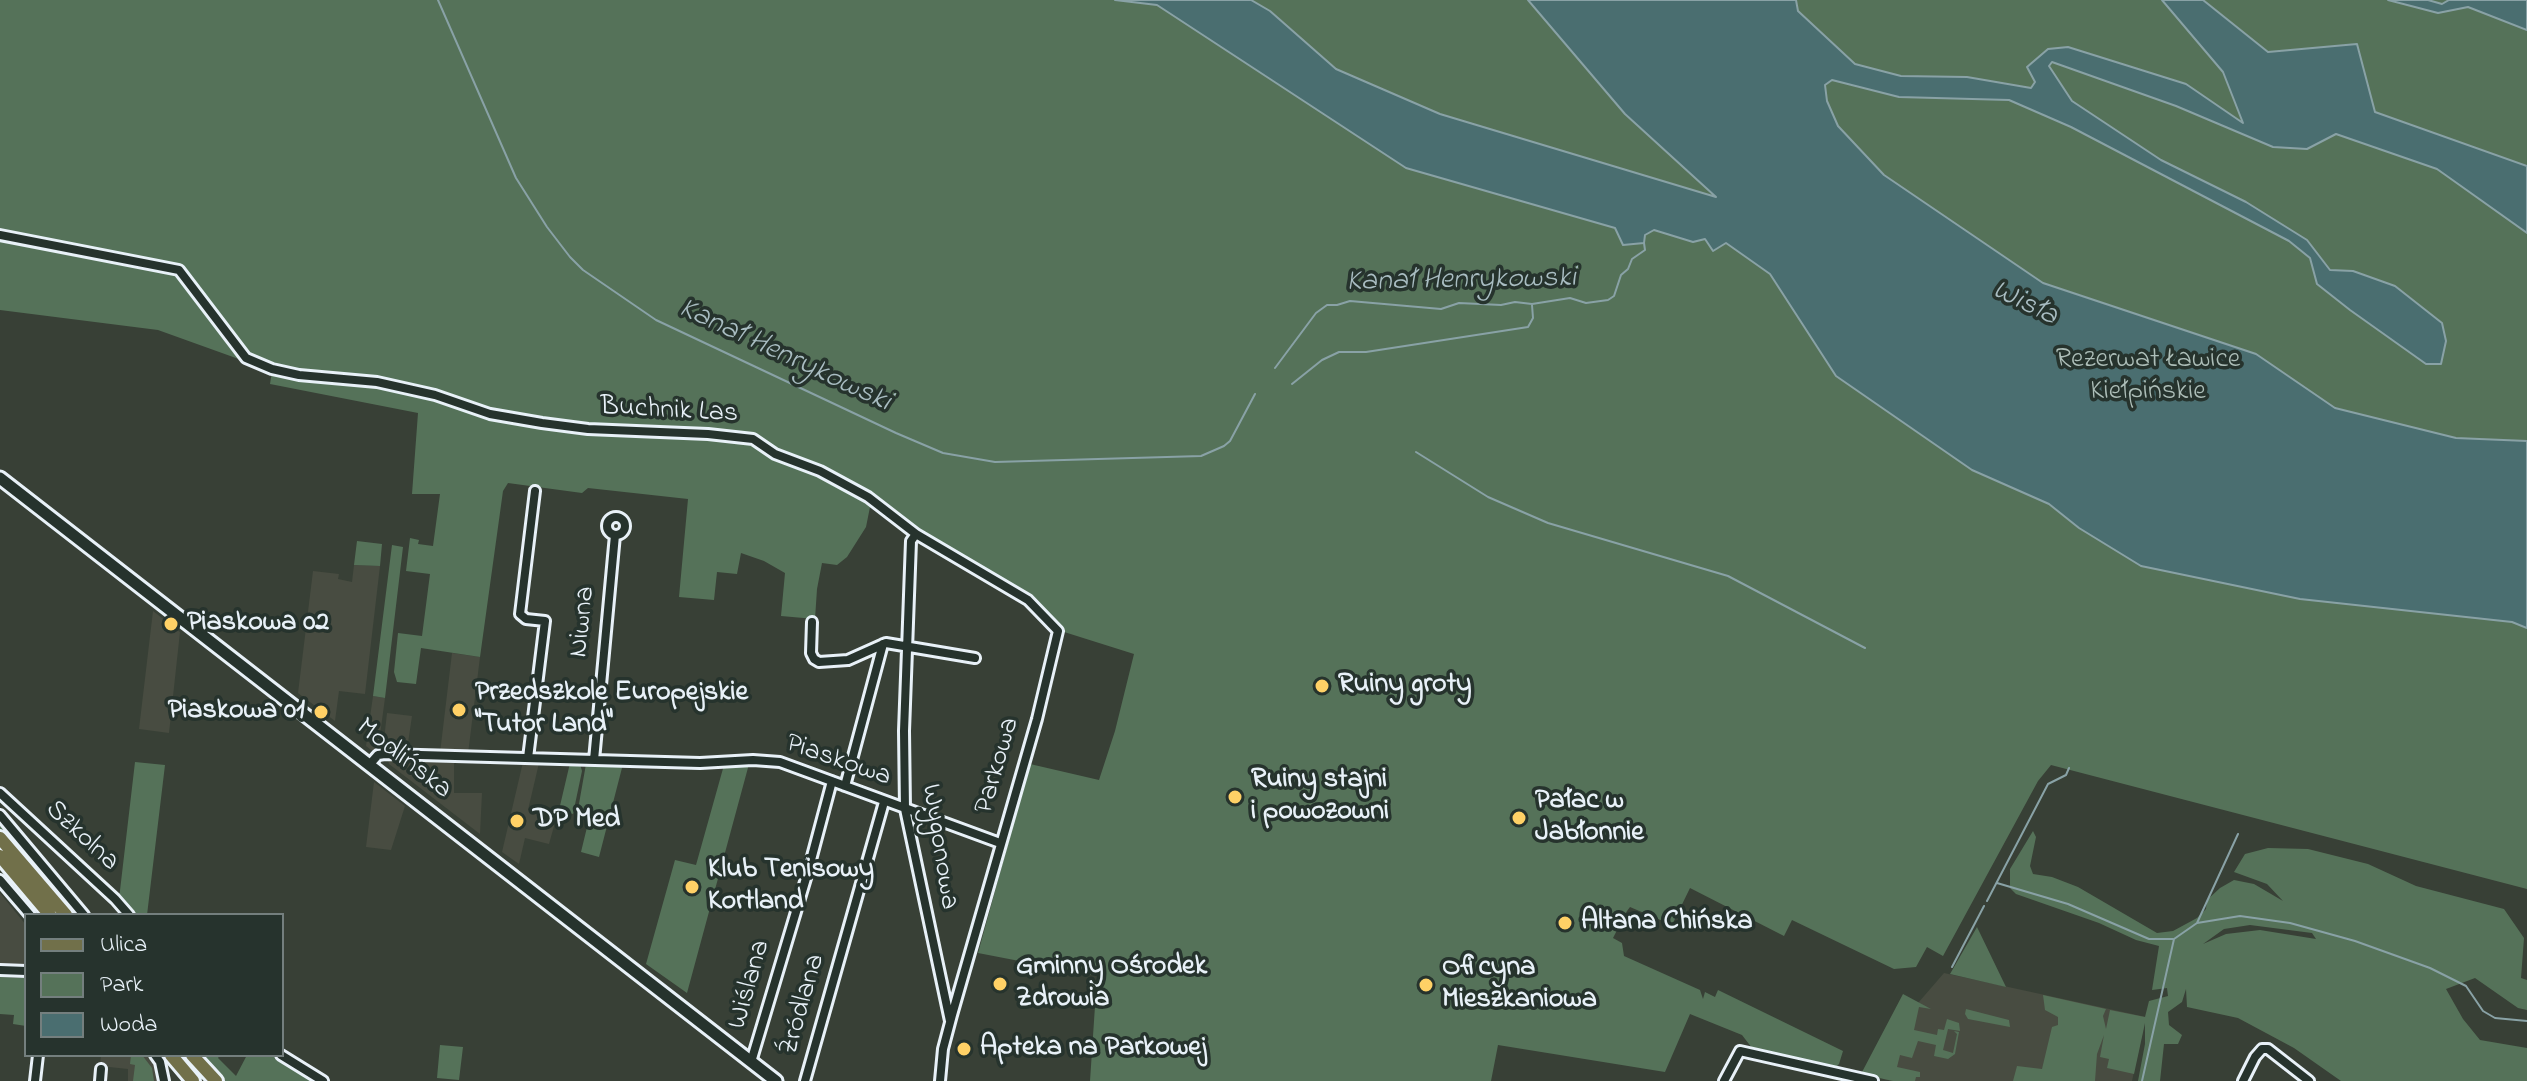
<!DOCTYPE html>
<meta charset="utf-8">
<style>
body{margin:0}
#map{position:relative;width:2527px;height:1081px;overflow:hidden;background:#384036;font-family:"Indie Flower",sans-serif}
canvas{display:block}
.legend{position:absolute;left:24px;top:913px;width:260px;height:144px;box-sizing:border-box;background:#26332d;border:2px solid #747f7e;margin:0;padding:10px 14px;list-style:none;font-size:24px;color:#e8f1f8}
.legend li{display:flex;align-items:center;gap:16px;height:40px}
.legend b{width:40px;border:2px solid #747f7e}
</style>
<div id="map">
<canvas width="2527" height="1081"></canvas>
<ul class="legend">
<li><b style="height:10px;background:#71704a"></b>Ulica</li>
<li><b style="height:22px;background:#557259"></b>Park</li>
<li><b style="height:22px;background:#4a6e70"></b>Woda</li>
</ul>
</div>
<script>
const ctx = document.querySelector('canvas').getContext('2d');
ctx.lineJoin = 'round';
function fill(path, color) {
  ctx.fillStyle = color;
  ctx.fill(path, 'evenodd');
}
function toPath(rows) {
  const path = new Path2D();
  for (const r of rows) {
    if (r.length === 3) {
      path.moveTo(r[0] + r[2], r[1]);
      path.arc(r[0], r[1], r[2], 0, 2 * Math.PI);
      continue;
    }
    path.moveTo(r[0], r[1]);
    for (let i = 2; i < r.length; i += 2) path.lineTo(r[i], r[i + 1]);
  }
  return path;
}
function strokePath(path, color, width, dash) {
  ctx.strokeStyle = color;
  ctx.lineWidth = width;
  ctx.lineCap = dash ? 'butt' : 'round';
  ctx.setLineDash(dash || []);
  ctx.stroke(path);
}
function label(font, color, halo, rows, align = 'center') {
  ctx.font = font + ' "Indie Flower",sans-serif';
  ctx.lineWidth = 7;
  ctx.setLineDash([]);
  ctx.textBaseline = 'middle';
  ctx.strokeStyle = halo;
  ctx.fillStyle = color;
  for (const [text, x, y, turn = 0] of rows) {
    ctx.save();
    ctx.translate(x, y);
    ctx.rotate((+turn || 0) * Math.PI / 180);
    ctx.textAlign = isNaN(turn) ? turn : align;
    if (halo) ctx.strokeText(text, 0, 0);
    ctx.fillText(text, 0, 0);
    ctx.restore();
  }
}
fill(toPath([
 [354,565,380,566,365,694,339,691,335,721,298,693,313,571,339,574,338,579,352,582],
 [153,611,180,632,169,733,139,729],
 [452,653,480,657,468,754,440,753],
 [373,696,385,698,378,750,371,750,366,746],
 [387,713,412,716,407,750,383,749],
 [387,757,454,760,454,793,482,793,480,834,389,764],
 [523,762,539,763,528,810,556,819,549,844,525,838,519,864,502,852],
 [374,782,405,806,391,850,366,847],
 [0,893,26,925,26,967,0,967],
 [1944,973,2146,1017,2132,1081,1893,1081,1883,1079,1912,1010],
 [101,1055,148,1055,157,1069,159,1081,128,1081,128,1069,100,1066]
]), '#484c41');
fill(toPath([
 [0,0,2527,0,2527,889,2051,765,2038,781,1943,956,1927,947,1916,967,1894,969,1792,920,1784,936,1690,888,1672,925,1630,907,1627,911,1613,938,1622,943,1624,956,1700,990,1703,999,1705,992,1715,997,1718,990,1843,1051,1839,1064,1836,1067,1752,1048,1742,1035,1690,1014,1665,1072,1498,1045,1491,1081,1090,1081,1097,976,978,953,1030,764,1099,780,1115,731,1134,654,1061,631,1029,600,913,530,885,507,870,507,866,527,847,557,837,565,822,563,817,589,815,619,781,616,785,573,764,561,741,553,737,574,717,572,714,600,679,597,688,499,588,488,582,493,508,483,503,491,480,657,421,648,416,684,397,682,394,672,398,633,422,636,430,574,406,571,410,538,419,540,418,544,433,546,440,494,412,494,418,413,270,384,272,371,158,330,0,310],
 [357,541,382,544,380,566,354,565],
 [392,545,403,547,385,698,373,696],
 [135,762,165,765,147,915,133,915,119,899],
 [570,763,580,764,582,771,573,814,559,810],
 [586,764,623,764,599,857,581,852,589,819,577,815],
 [749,764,687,993,646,964,675,860,696,865,724,765],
 [0,820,80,915,73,915,0,832],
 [2033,831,2036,837,2030,866,2033,874,2052,877,2078,887,2157,933,2173,931,2197,918,2206,909,2207,900,2220,888,2234,880,2254,884,2283,901,2267,884,2234,872,2245,854,2268,848,2308,849,2368,864,2416,886,2504,909,2524,938,2521,978,2527,980,2527,1010,2518,1008,2475,978,2446,989,2463,1019,2480,1040,2527,1048,2527,1081,2341,1081,2294,1048,2238,1018,2187,1007,2186,989,2182,1002,2168,1012,2169,1025,2182,1035,2178,1044,2164,1044,2160,1081,2138,1081,2145,1044,2145,1023,2134,1074,2107,1068,2109,1059,2100,1057,2104,1035,2097,1054,2095,1081,2013,1081,2017,1066,2042,1069,2052,1027,2058,1025,2058,1017,2045,1010,2043,995,2106,1009,2103,1016,2106,1029,2110,1010,2145,1017,2149,1001,2168,996,2167,988,2152,990,2159,946,2136,940,2099,923,2016,894,2010,888,2010,869],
 [2250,925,2312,933,2316,939,2260,930,2226,934,2203,944,2224,929],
 [1977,927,2006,987,1950,974],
 [0,977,26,978,26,1026,13,1024,14,1015,0,1014],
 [1903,994,1931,1009,1919,1007,1914,1030,1937,1035,1938,1029,1944,1030,1947,1019,1959,1023,1960,1031,1948,1029,1943,1050,1953,1053,1957,1034,1954,1031,1959,1032,1955,1054,1948,1059,1934,1056,1936,1045,1918,1041,1912,1058,1900,1055,1897,1067,1920,1072,1920,1077,1916,1077,1915,1081,1893,1081,1861,1074],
 [1966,1009,2009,1020,2010,1027,1968,1019,1965,1014],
 [440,1045,463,1047,459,1080,437,1078],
 [131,1055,142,1055,152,1068,154,1081,133,1081,135,1065,130,1064],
 [200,1055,220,1055,218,1058,236,1076,247,1055,273,1055,318,1081,224,1081]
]), '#557259');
const water = toPath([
 [1115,0,1251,0,1270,11,1336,69,1440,114,1716,197,1625,114,1528,0,1796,0,1798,11,1855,64,1901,76,1967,77,2031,88,2035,82,2027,67,2048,49,2068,47,2186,84,2243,123,2223,72,2162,0,2203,0,2268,52,2357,44,2375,112,2527,166,2527,233,2437,169,2336,134,2307,149,2273,147,2176,106,2052,62,2049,66,2072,101,2161,160,2246,202,2307,240,2330,270,2353,271,2395,286,2442,323,2446,341,2441,364,2426,364,2350,310,2317,284,2310,258,2289,241,2071,127,2009,100,1899,97,1832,80,1825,85,1827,101,1838,126,1884,175,2043,283,2256,354,2335,408,2456,438,2527,441,2527,628,2512,622,2300,599,2141,566,2079,528,2049,504,1972,470,1836,376,1770,274,1726,243,1713,251,1705,239,1693,242,1654,230,1645,235,1644,243,1623,245,1615,228,1406,168,1157,5,1115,0],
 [2388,0,2428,0,2442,4,2449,0,2527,0,2527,30,2468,7,2438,13,2388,0]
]);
fill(water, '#4a6e70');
strokePath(water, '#89a2a6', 2);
strokePath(toPath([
 [438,0,516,178,547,227,570,257,583,270,656,320,896,433,943,453,995,462,1201,456,1224,446,1230,441,1255,394],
 [1275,368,1316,313,1327,305,1337,305,1350,301,1441,309,1459,303,1501,305,1515,302,1532,304,1570,298,1586,303,1608,300,1614,296,1621,275,1628,269,1632,259,1645,250,1644,243],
 [1292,384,1322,360,1339,352,1366,352,1528,327,1533,318,1532,305],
 [1416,452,1488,497,1548,523,1728,576,1865,648],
 [1997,883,2068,904,2149,939,2173,939],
 [1987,901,2048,784,2066,775,2069,768],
 [2197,923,2240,916,2290,923,2355,941,2430,968,2466,986,2483,1011,2495,1018,2527,1021],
 [1952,967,1984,906],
 [2142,1081,2174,939,2197,923,2238,834]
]), '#89a2a6', 2);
const minor = toPath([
 [0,235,179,270,246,358,272,369,299,375,377,382,435,395,490,414,542,423,588,429,708,434,753,439,775,454,820,471,868,497,916,534,1028,600,1058,631,1037,719,952,1015,943,1049,940,1081],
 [616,526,9],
 [916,534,911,541,904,731,905,809,950,1021],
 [812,622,811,653,814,659,819,662,848,660,886,643,975,658],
 [528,758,545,621,526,619,520,614,535,491],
 [594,760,615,535],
 [370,764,378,755,385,754,700,763,753,760,780,762,1000,843],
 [845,786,883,644],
 [0,793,115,899,129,915],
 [0,815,84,915],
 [0,880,30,915],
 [0,970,26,971],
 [155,1055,160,1062,164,1081],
 [281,1055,323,1081],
 [751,1062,807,875,832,781],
 [35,1081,38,1055],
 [100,1081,101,1069],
 [805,1081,884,802],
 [1724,1081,1740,1051,1873,1081],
 [2243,1081,2255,1057,2262,1049,2268,1049,2309,1081]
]);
const secondary = toPath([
 [0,478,776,1081]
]);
const primary = toPath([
 [0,838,66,915],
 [0,856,50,915],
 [171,1055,193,1081],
 [192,1055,216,1081]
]);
strokePath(minor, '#e8f1f8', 14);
strokePath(secondary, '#e8f1f8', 17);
strokePath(primary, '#e8f1f8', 18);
strokePath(minor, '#26332d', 8);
strokePath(secondary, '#26332d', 11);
strokePath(primary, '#71704a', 12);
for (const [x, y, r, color] of [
 [171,624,8,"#ffd166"],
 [1322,686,8,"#ffd166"],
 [459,710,8,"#ffd166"],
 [321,712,8,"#ffd166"],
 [1235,797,8,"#ffd166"],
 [1519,818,8,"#ffd166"],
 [517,821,8,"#ffd166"],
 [692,887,8,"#ffd166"],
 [1565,923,8,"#ffd166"],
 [1000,984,8,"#ffd166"],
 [1426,985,8,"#ffd166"],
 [964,1049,8,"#ffd166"]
]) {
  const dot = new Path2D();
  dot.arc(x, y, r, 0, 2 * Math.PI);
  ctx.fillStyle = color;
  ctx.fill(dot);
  strokePath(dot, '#26332d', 3);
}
label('28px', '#adbeb8', '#26332d', [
 ["Rezerwat Ławice",2148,361],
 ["Kiełpińskie",2148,393]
]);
label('28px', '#e8f1f8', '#26332d', [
 ["Buchnik Las",669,412,3],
 ["Niwna",584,622,-84],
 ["Modlińska",403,760,38],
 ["Piaskowa",838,762,19],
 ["Parkowa",999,766,-74],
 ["Szkolna",81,837,43],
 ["Wygonowa",938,847,81],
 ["Wiślana",751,985,-74],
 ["Źródlana",804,1005,-74]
]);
label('bold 28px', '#e8f1f8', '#26332d', [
 ["Piaskowa 02",187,624],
 ["Ruiny groty",1338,686],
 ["Przedszkole Europejskie",475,694],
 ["\"Tutor Land\"",475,726],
 ["Piaskowa 01",305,712,"right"],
 ["Ruiny stajni",1251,781],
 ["i powozowni",1251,813],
 ["Pałac w",1535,802],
 ["Jabłonnie",1535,834],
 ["DP Med",533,821],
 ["Klub Tenisowy",708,871],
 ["Kortland",708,903],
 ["Altana Chińska",1581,923],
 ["Gminny Ośrodek",1016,968],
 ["Zdrowia",1016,1000],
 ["Oficyna",1442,969],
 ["Mieszkaniowa",1442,1001],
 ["Apteka na Parkowej",980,1049]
], 'left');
label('italic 30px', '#a9bdc2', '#26332d', [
 ["Kanał Henrykowski",1461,282,-1],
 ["Wisła",2024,305,26],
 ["Kanał Henrykowski",784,357,25]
]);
</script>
